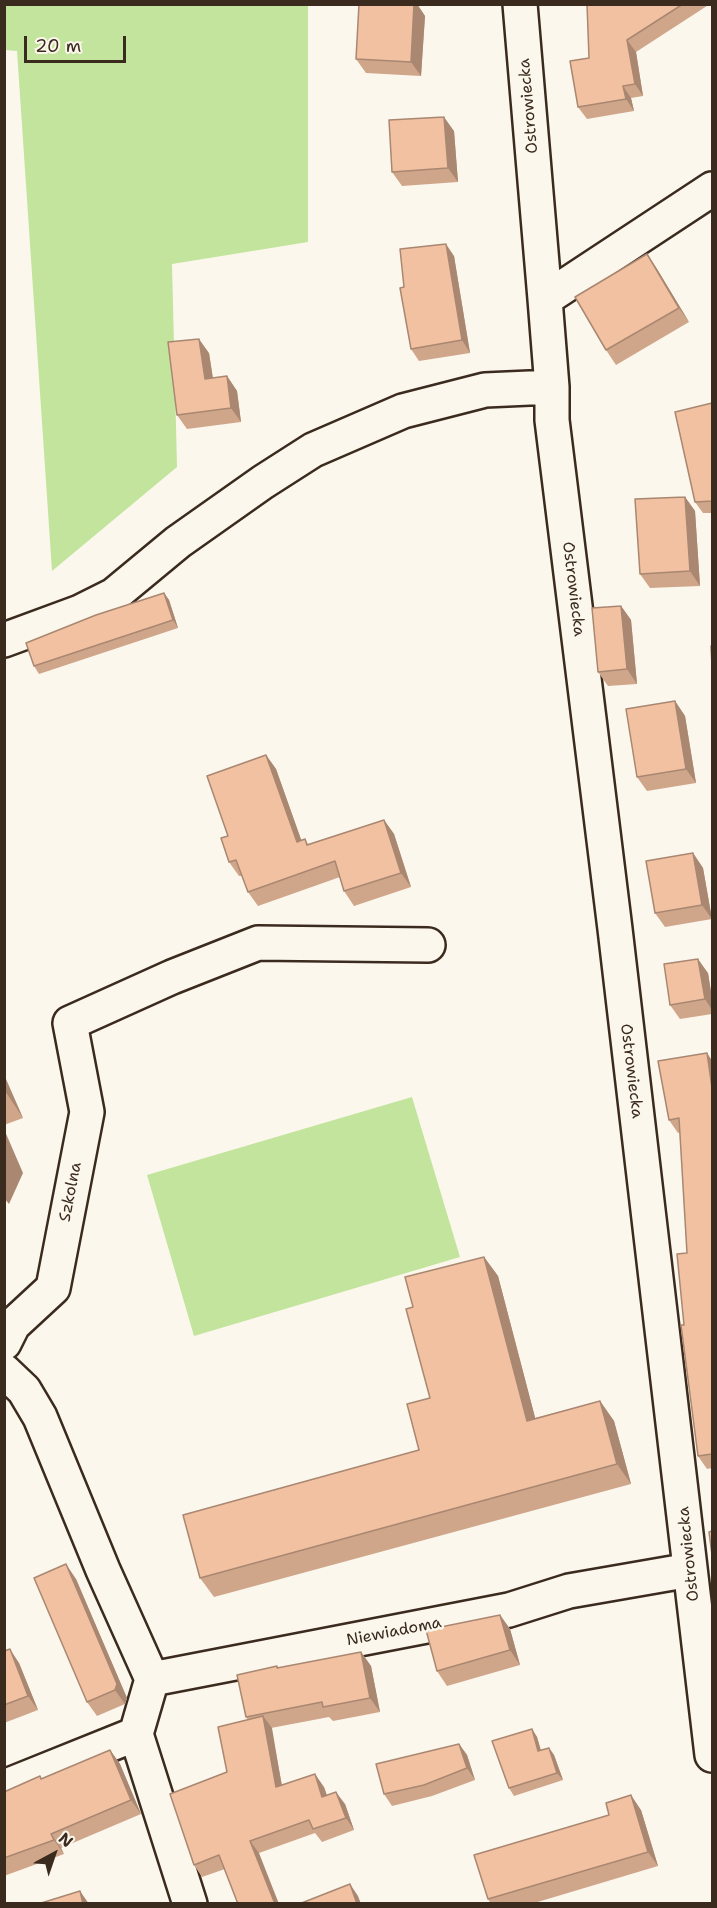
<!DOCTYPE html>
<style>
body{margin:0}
#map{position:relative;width:717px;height:1908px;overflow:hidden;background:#fbf7ec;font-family:"Shantell Sans",sans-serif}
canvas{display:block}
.frame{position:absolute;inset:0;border:6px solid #3b2a1e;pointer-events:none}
.north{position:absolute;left:24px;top:1824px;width:60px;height:60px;-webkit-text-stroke:4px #fbf7ec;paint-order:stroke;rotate:40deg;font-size:16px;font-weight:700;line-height:24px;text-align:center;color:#3b2a1e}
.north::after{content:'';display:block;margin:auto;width:21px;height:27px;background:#3b2a1e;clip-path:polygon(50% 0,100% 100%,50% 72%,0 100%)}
.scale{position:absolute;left:24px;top:36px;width:102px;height:27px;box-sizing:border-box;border:3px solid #3b2a1e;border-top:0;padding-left:8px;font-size:18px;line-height:21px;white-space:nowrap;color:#3b2a1e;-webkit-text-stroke:4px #fbf7ec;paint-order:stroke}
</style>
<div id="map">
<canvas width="717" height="1908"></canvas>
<div class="frame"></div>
<div class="north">N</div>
<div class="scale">20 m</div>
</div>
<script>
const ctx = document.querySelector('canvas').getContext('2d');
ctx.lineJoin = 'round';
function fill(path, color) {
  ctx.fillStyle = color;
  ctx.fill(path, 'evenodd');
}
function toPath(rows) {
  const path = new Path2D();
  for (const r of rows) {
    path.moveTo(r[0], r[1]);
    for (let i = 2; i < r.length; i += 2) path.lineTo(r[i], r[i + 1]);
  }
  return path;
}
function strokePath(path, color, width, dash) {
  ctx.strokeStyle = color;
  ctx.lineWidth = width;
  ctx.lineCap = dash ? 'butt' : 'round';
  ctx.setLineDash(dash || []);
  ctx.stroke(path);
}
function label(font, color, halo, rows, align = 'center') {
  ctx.font = font + ' "Shantell Sans",sans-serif';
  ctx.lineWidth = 5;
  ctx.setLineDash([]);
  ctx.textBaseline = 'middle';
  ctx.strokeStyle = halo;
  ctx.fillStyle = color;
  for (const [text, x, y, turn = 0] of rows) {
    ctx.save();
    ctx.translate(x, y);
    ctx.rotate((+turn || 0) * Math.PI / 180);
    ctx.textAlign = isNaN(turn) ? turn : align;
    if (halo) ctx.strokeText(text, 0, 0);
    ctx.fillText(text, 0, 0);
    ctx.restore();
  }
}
fill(toPath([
 [5,5,308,5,308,242,172,264,177,467,52,571,17,51,5,50],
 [412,1097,460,1257,194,1336,147,1175]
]), '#c3e49d');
const minor = toPath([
 [520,4,545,299,552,387,552,420,615,929,712,1755],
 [545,299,712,189],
 [4,640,80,612,114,595,178,542,263,482,313,450,403,411,485,390,552,387],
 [4,1343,13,1325,53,1288,87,1112,70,1023,172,977,258,943,428,945],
 [4,1371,24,1390,40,1417,103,1570,152,1679],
 [152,1679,509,1610,569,1591,690,1570],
 [136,1734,190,1904],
 [4,1787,136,1734,152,1679]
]);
strokePath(minor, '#3b2a1e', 38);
strokePath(minor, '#fbf7ec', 33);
fill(toPath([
 [359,4,417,4,425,16,421,76,366,73,356,59],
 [587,4,710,4,636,52,643,96,631,98,634,111,587,119,578,107,589,58],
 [454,131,458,182,402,186,392,172],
 [647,254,657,269,689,322,616,365,606,350],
 [454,256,470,353,419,361,411,349,404,287],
 [209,353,213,378,227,376,237,391,241,422,187,429,177,415],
 [712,403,712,513,703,513,695,502],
 [685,497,695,511,700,586,650,588,640,574],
 [164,593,169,600,178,628,39,674,34,666],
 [621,606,631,620,637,684,608,686,598,672],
 [675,701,685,716,696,783,647,791,637,777],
 [266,755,276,769,301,840,305,839,308,844,384,820,394,834,411,887,354,906,344,891,340,877,258,906,248,892,242,876,239,876,229,862,228,836],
 [693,853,703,868,712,919,665,927,655,913],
 [708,973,712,998,712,1014,680,1019,670,1005],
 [707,1053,712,1061,712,1468,707,1469,698,1456,684,1325,687,1253,680,1132,678,1133,669,1120],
 [4,1077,23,1118,4,1125],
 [484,1257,498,1276,535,1418,600,1401,614,1421,631,1484,214,1597,200,1578,419,1450,430,1398,413,1307],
 [76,1579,127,1698,125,1704,97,1716,87,1702],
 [500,1615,510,1629,520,1665,447,1686,437,1671],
 [4,1651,19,1663,38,1710,4,1723],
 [361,1652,371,1666,380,1712,333,1721,329,1717,271,1728,282,1785,324,1787,327,1795,345,1804,354,1830,322,1842,315,1833,259,1853,225,1869,202,1877,194,1865,227,1772,248,1720,246,1717,278,1668],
 [532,1729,537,1737,541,1750,549,1748,554,1755,563,1780,514,1796,509,1788],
 [459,1744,467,1755,475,1780,432,1796,392,1806,384,1794],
 [110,1750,120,1764,141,1814,61,1848,64,1854,4,1876,4,1792,42,1779],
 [641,1810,658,1866,531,1904,491,1904,488,1899]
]), '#d0a68b');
fill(toPath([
 [409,4,417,4,425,16,421,76,411,62],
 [627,40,636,52,643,96,635,84],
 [623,86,631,98,634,111,626,99],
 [444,117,454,131,458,182,448,168],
 [446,244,454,256,470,353,462,340],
 [647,254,657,269,689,322,679,308],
 [199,339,209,353,215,393,205,379],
 [227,376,237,391,241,422,231,408],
 [685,497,695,511,700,586,690,571],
 [164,593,169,600,178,628,173,620],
 [621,606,631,620,637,684,627,669],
 [675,701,685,716,696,783,686,769],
 [266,755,276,769,307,856,297,842],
 [384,820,394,834,411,887,401,873],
 [693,853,703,868,712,919,702,905],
 [698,959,708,973,712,998,712,1010,705,999],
 [707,1053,712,1061,712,1088],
 [4,1077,6,1079,23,1118,7,1094,4,1089],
 [4,1129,23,1173,9,1204,4,1198],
 [484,1257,498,1276,541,1440,527,1421],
 [600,1401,614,1421,631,1484,617,1464],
 [66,1564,76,1579,127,1698,125,1704,115,1690],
 [500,1615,510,1629,520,1665,510,1650],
 [10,1649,19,1663,38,1710,28,1696],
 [361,1652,371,1666,380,1712,370,1698],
 [263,1716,272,1728,284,1799,276,1787],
 [532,1729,537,1737,543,1759,538,1751],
 [459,1744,467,1755,475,1780,467,1768],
 [549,1748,554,1755,563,1780,557,1773],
 [110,1750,120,1764,141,1814,131,1800],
 [315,1774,324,1787,331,1809,322,1797],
 [336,1792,345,1804,354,1830,346,1818],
 [631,1795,641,1810,658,1866,648,1852],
 [51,1834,61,1848,64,1854,54,1840],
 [250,1841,259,1853,279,1904,275,1904],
 [350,1884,358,1896,361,1904,357,1904],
 [80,1891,89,1904,83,1904]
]), '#a98771');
const building = toPath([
 [359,4,414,4,411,62,356,59,359,4],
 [587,4,683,4,627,40,635,84,623,86,626,99,578,107,570,61,589,58,587,4],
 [444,117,448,168,392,172,389,120,444,117],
 [446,244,462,340,411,349,400,288,404,287,400,249,446,244],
 [647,254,679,308,606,350,575,297,647,254],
 [199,339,205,379,227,376,231,408,177,415,168,342,199,339],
 [712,403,712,501,695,502,675,412,712,403],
 [685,497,690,571,640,574,635,499,685,497],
 [164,593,173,620,34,666,26,643,96,615,164,593],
 [621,606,627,669,598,672,592,608,621,606],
 [711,646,712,646,712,666,711,646],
 [675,701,686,769,637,777,626,709,675,701],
 [266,755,297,842,305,839,307,845,384,820,401,873,344,891,335,861,248,892,236,860,229,862,221,838,228,836,207,776,266,755],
 [693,853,702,905,655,913,646,861,693,853],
 [698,959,705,999,670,1005,664,964,698,959],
 [707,1053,712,1088,712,1454,698,1456,681,1325,684,1325,677,1254,687,1253,679,1118,669,1120,658,1061,707,1053],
 [484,1257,527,1421,600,1401,617,1464,200,1578,183,1515,419,1450,407,1404,430,1398,406,1309,413,1307,405,1277,484,1257],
 [712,1531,712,1555,709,1532,712,1531],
 [66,1564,117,1684,115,1690,87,1702,34,1578,66,1564],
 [500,1615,510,1650,437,1671,426,1630,500,1615],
 [10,1649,28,1696,4,1705,4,1651,10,1649],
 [361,1652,370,1698,323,1707,322,1702,246,1717,237,1675,277,1666,277,1668,361,1652],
 [263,1716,276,1787,315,1774,322,1797,336,1792,346,1818,313,1829,309,1820,250,1841,275,1904,238,1904,219,1855,194,1865,170,1794,227,1772,218,1727,263,1716],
 [532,1729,538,1751,549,1748,557,1773,509,1788,492,1741,532,1729],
 [459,1744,467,1768,424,1785,384,1794,376,1764,459,1744],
 [110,1750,131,1800,51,1834,54,1840,4,1858,4,1792,40,1776,41,1779,110,1750],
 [631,1795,648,1852,488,1899,474,1855,609,1815,606,1803,631,1795],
 [350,1884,357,1904,299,1904,350,1884],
 [80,1891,83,1904,38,1904,80,1891]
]);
fill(building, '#f2c1a2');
strokePath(building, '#a98771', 1.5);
label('16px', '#3b2a1e', '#fbf7ec', [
 ["Ostrowiecka",529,106,-95],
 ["Ostrowiecka",573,589,83],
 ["Ostrowiecka",631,1071,83],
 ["Szkolna",71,1192,-79],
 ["Ostrowiecka",689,1554,-96],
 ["Niewiadoma",394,1632,-11]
]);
</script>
